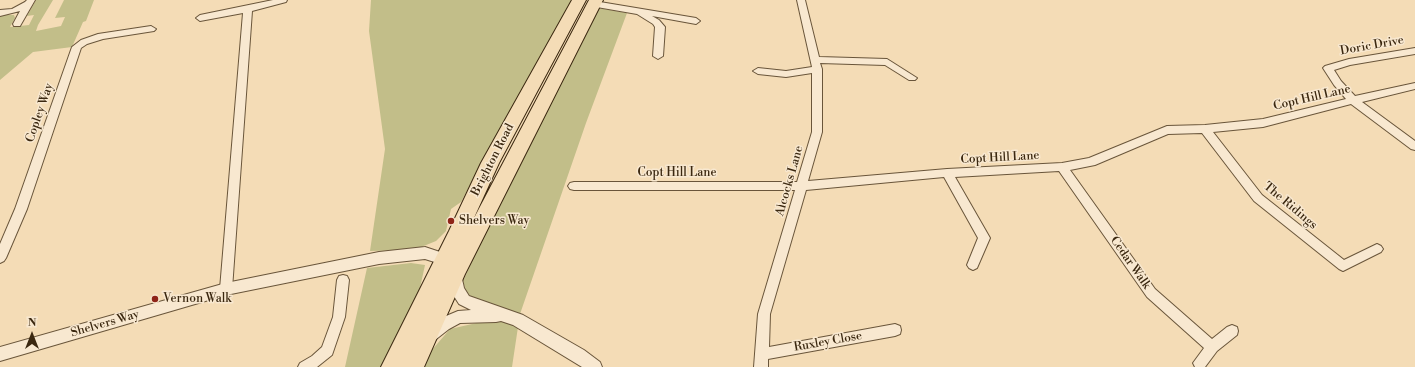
<!DOCTYPE html>
<style>
body{margin:0}
#map{position:relative;width:1415px;height:367px;overflow:hidden;background:#f4dcb6;font-family:"Libre Bodoni",serif}
canvas{display:block}
.north{position:absolute;left:12px;top:315px;width:40px;height:40px;-webkit-text-stroke:3px #f8e8d0;paint-order:stroke;rotate:0deg;font-size:11px;font-weight:700;line-height:16px;text-align:center;color:#3b2810}
.north::after{content:'';display:block;margin:auto;width:14px;height:18px;background:#3b2810;clip-path:polygon(50% 0,100% 100%,50% 72%,0 100%)}
</style>
<div id="map">
<canvas width="1415" height="367"></canvas>
<div class="north">N</div>
</div>
<script>
const ctx = document.querySelector('canvas').getContext('2d');
ctx.lineJoin = 'round';
function fill(path, color) {
  ctx.fillStyle = color;
  ctx.fill(path, 'evenodd');
}
function toPath(rows) {
  const path = new Path2D();
  for (const r of rows) {
    path.moveTo(r[0], r[1]);
    for (let i = 2; i < r.length; i += 2) path.lineTo(r[i], r[i + 1]);
  }
  return path;
}
function strokePath(path, color, width, dash) {
  ctx.strokeStyle = color;
  ctx.lineWidth = width;
  ctx.lineCap = dash ? 'butt' : 'round';
  ctx.setLineDash(dash || []);
  ctx.stroke(path);
}
function label(font, color, halo, rows, align = 'center') {
  ctx.font = font + ' "Libre Bodoni",serif';
  ctx.lineWidth = 3;
  ctx.setLineDash([]);
  ctx.textBaseline = 'middle';
  ctx.strokeStyle = halo;
  ctx.fillStyle = color;
  for (const [text, x, y, turn = 0] of rows) {
    ctx.save();
    ctx.translate(x, y);
    ctx.rotate((+turn || 0) * Math.PI / 180);
    ctx.textAlign = isNaN(turn) ? turn : align;
    if (halo) ctx.strokeText(text, 0, 0);
    ctx.fillText(text, 0, 0);
    ctx.restore();
  }
}
fill(toPath([
 [36,0,53,0,38,25,36,31,61,26,65,17,55,18,64,0,94,0,86,21,83,22,72,47,33,52,0,80,0,15,14,15,15,18,10,27,29,25,34,15,27,16],
 [371,0,576,0,484,159,461,202,451,209,446,231,436,241,414,250,370,251,385,149,369,31],
 [598,8,627,13,586,123,520,314,480,302,466,293,463,281,496,209],
 [411,263,425,265,420,288,382,367,345,367,367,268],
 [481,322,505,322,518,327,512,367,424,367,431,351,450,329]
]), '#c2be89');
const minor = toPath([
 [27,0,35,0,20,26,14,26,13,24,20,11,0,16,0,10,12,9,25,2,27,0],
 [273,0,287,0,286,2,252,11,232,289,230,293,226,294,222,293,220,289,243,13,200,21,196,18,200,15,273,0],
 [797,0,805,0,819,57,887,59,917,78,915,80,909,80,885,65,820,63,822,69,822,132,808,181,947,169,1062,163,1089,158,1167,126,1205,125,1263,119,1346,99,1334,85,1323,68,1325,66,1349,59,1415,48,1415,54,1350,65,1334,70,1341,81,1355,96,1415,83,1415,89,1362,102,1415,141,1415,150,1411,149,1351,104,1263,127,1213,132,1262,195,1344,260,1377,244,1381,246,1383,249,1381,252,1343,271,1339,269,1254,201,1202,133,1168,134,1095,165,1070,170,1155,289,1212,339,1227,327,1232,325,1237,327,1238,331,1237,335,1217,351,1205,367,1195,367,1193,363,1204,348,1147,297,1059,171,955,177,990,238,977,268,973,270,969,268,967,265,978,238,944,177,806,190,770,314,769,347,895,324,900,326,901,330,900,334,895,336,768,359,768,367,754,367,758,314,795,190,574,190,570,189,568,186,570,183,574,182,797,182,812,132,812,73,786,77,758,74,753,71,758,68,786,71,812,67,797,0],
 [594,1,696,18,700,21,696,24,652,16,659,20,665,27,663,56,658,59,653,56,655,27,653,24,637,14,591,6,590,4,594,1],
 [151,26,156,29,154,31,103,39,87,44,81,48,27,209,6,258,4,261,0,263,0,244,15,209,72,47,81,40,98,34,151,26],
 [343,275,347,276,349,280,345,317,332,355,317,367,298,367,300,363,312,356,322,347,333,317,337,280,339,276,343,275]
]);
const tertiary = toPath([
 [425,247,449,255,451,259,449,263,444,265,425,259,379,264,226,295,0,361,0,347,226,283,379,252,425,247],
 [455,268,460,270,464,288,469,296,523,315,584,350,600,362,602,367,582,367,513,325,501,321,496,322,460,323,449,329,435,340,430,342,425,340,422,335,425,330,439,319,458,311,471,310,459,304,450,290,448,274,450,270,455,268]
]);
const trunk = toPath([
 [572,0,586,0,499,163,473,220,589,0,603,0,465,274,424,367,381,367,449,231,481,163,572,0]
]);
strokePath(minor, '#69553a', 2);
strokePath(tertiary, '#69553a', 2);
strokePath(trunk, '#3b2810', 2);
fill(minor, '#f8e8d0');
fill(tertiary, '#f8e8d0');
fill(trunk, '#f4dcb6');
for (const [x, y, r, color] of [
 [451,221,4,"#8f2418"],
 [155,299,4,"#8f2418"]
]) {
  const dot = new Path2D();
  dot.arc(x, y, r, 0, 2 * Math.PI);
  ctx.fillStyle = color;
  ctx.fill(dot);
  strokePath(dot, '#f8e8d0', 1.5);
}
label('12px', '#3b2810', '#f8e8d0', [
 ["Doric Drive",1372,46,-10],
 ["Copt Hill Lane",1312,98,-13],
 ["Copley Way",40,113,-71],
 ["Copt Hill Lane",1000,158,-3],
 ["Brighton Road",493,160,-63],
 ["Copt Hill Lane",677,173],
 ["Alcocks Lane",790,181,-74],
 ["The Ridings",1290,206,40],
 ["Cedar Walk",1130,263,55],
 ["Shelvers Way",105,324,-16],
 ["Ruxley Close",828,342,-10]
]);
label('12px', '#3b2810', '#f8e8d0', [
 ["Shelvers Way",459,221],
 ["Vernon Walk",163,299]
], 'left');
</script>
